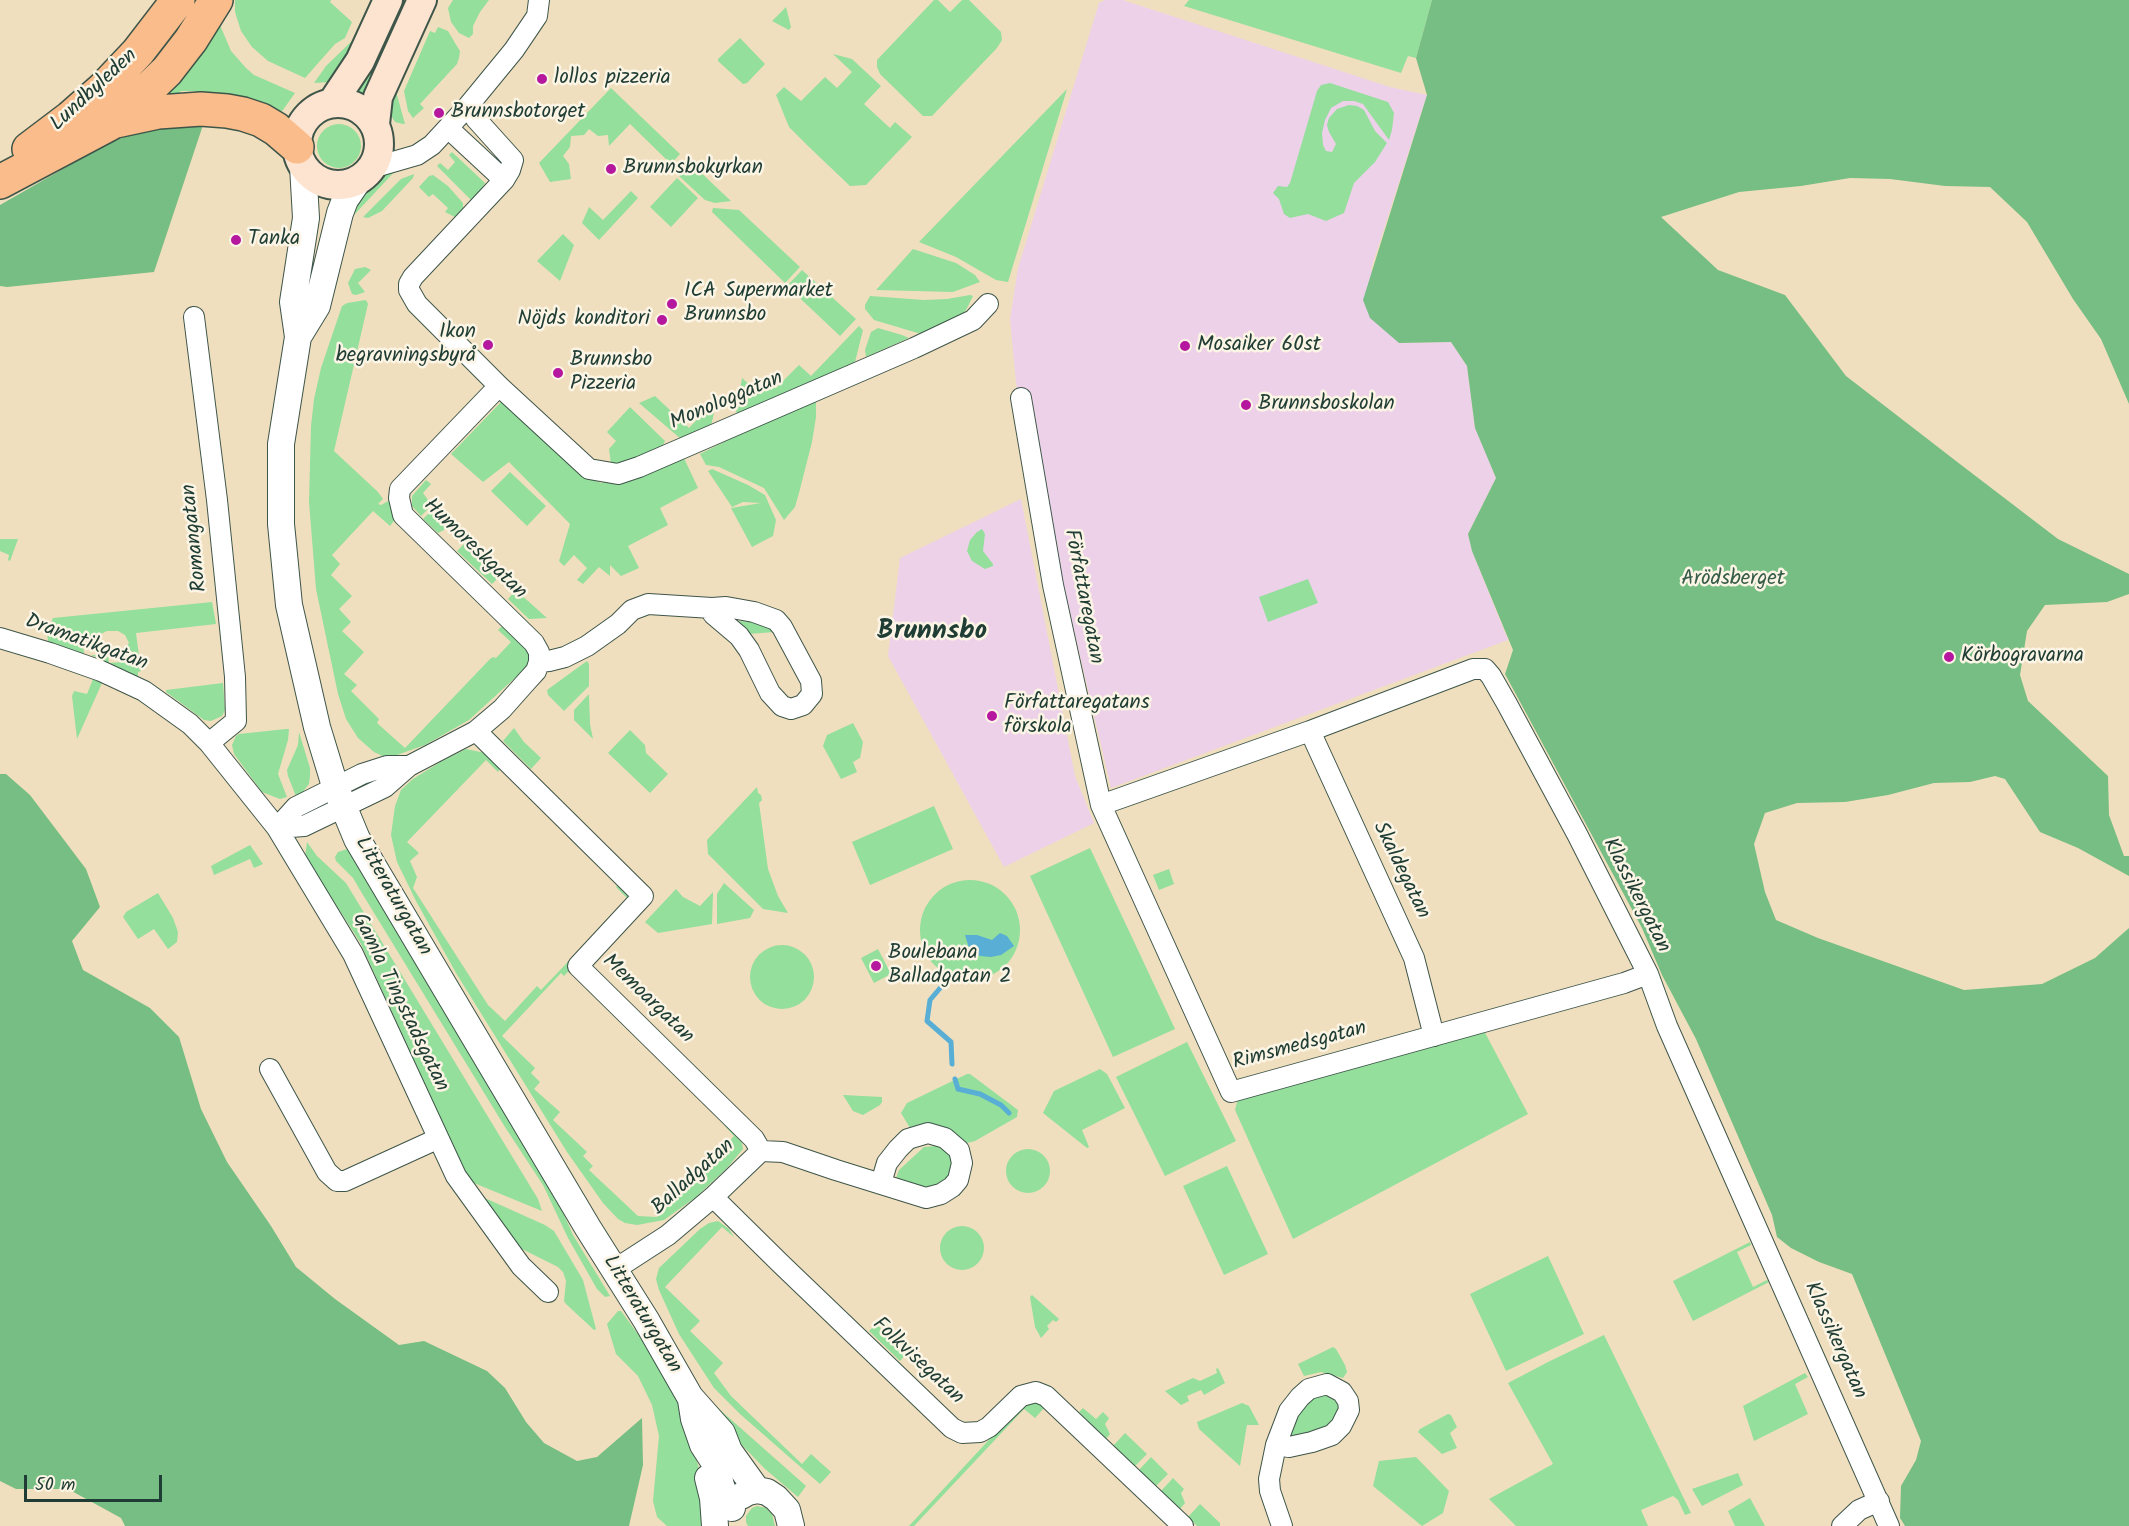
<!DOCTYPE html>
<meta charset="utf-8">
<style>
body{margin:0}
#map{position:relative;width:2129px;height:1526px;overflow:hidden;background:#f0dfbe;font-family:Kalam,sans-serif}
canvas{display:block}
.scale{position:absolute;left:24px;top:1475px;width:138px;height:27px;box-sizing:border-box;border:3px solid #1f3d34;border-top:0;padding-left:8px;font-size:18px;line-height:21px;white-space:nowrap;color:#1f3d34;-webkit-text-stroke:4px #fcf5e5;paint-order:stroke}
</style>
<div id="map">
<canvas width="2129" height="1526"></canvas>
<div class="scale">50 m</div>
</div>
<script>
const ctx = document.querySelector('canvas').getContext('2d');
ctx.lineJoin = 'round';
function fill(path, color) {
  ctx.fillStyle = color;
  ctx.fill(path, 'evenodd');
}
function toPath(rows) {
  const path = new Path2D();
  for (const r of rows) {
    if (r.length === 3) {
      path.moveTo(r[0] + r[2], r[1]);
      path.arc(r[0], r[1], r[2], 0, 2 * Math.PI);
      continue;
    }
    path.moveTo(r[0], r[1]);
    for (let i = 2; i < r.length; i += 2) path.lineTo(r[i], r[i + 1]);
  }
  return path;
}
function strokePath(path, color, width, dash) {
  ctx.strokeStyle = color;
  ctx.lineWidth = width;
  ctx.lineCap = dash ? 'butt' : 'round';
  ctx.setLineDash(dash || []);
  ctx.stroke(path);
}
function label(font, color, halo, rows, align = 'center') {
  ctx.font = font + ' Kalam,sans-serif';
  ctx.lineWidth = 5;
  ctx.setLineDash([]);
  ctx.textBaseline = 'middle';
  ctx.strokeStyle = halo;
  ctx.fillStyle = color;
  for (const [text, x, y, turn = 0] of rows) {
    ctx.save();
    ctx.translate(x, y);
    ctx.rotate((+turn || 0) * Math.PI / 180);
    ctx.textAlign = isNaN(turn) ? turn : align;
    if (halo) ctx.strokeText(text, 0, 0);
    ctx.fillText(text, 0, 0);
    ctx.restore();
  }
}
fill(toPath([
 [1105,0,1123,0,1132,3,1390,87,1427,95,1371,269,1399,343,1451,342,1467,366,1475,427,1496,478,1468,534,1472,551,1508,640,1111,788,1016,383,1010,319,1018,268,1099,3],
 [1021,499,1075,776,1094,823,1004,867,888,656,900,558]
]), '#edd1e9');
fill(toPath([
 [235,0,331,0,330,2,352,22,345,38,335,44,305,78,268,61,252,47,241,31,235,12],
 [395,0,412,0,368,104,351,97],
 [453,0,489,0,480,12,473,26,473,34,469,38,459,33,451,22,448,8],
 [934,0,938,0,950,12,962,0,969,0,1001,32,1002,40,997,48,932,116,923,116,880,74,877,67,877,60],
 [1189,0,1432,0,1416,58,1408,56,1401,73,1184,6],
 [786,7,791,27,789,30,772,21],
 [217,18,231,51,246,68,254,75,295,93,278,117,202,99,195,91,181,91,173,100,156,95],
 [438,27,448,31,455,43,460,51,459,58,457,64,420,104,424,108,413,118,408,111,404,91,430,31,435,33],
 [365,31,330,82,314,83,326,66,356,37],
 [740,38,765,64,747,83,743,84,718,61,718,59],
 [833,54,852,59,881,86,864,104,890,128,895,122,912,137,866,185,850,186,808,146,789,127,776,95,784,87,801,101,825,77,837,88,852,72],
 [1330,83,1388,102,1394,113,1392,130,1389,140,1363,104,1354,101,1343,101,1331,108,1325,120,1322,133,1323,145,1326,151,1332,152,1336,144,1329,132,1327,125,1329,118,1337,109,1349,105,1357,106,1364,110,1375,131,1387,143,1375,162,1354,183,1344,213,1326,221,1308,214,1290,218,1284,214,1279,199,1273,193,1278,186,1287,187,1290,183,1317,91,1321,85],
 [611,88,680,154,671,164,630,124,609,146,608,135,598,136,589,129,584,135,571,136,570,147,563,156,569,164,571,179,550,182,539,163],
 [1067,89,1008,282,996,280,956,257,919,242],
 [394,94,397,95,405,124,403,124,395,122,390,114],
 [339,146,22],
 [452,152,485,183,475,199,471,200,437,166,440,163,448,170,455,162,449,155],
 [691,163,715,186,731,201,715,203,705,200,679,176],
 [398,168,354,215,353,215,363,190,385,172],
 [414,174,413,178,382,211,368,218,363,217,401,179],
 [433,175,448,186,463,203,463,211,457,218,445,212,448,208,433,194,429,197,419,187,429,176],
 [677,178,698,198,671,227,650,207],
 [631,191,638,198,599,240,582,223,589,207,603,220],
 [713,208,739,210,800,267,785,283,712,212],
 [563,234,574,245,560,281,537,261],
 [913,249,956,263,975,275,980,282,953,292,876,290],
 [365,267,371,270,358,283,365,292,356,295,352,294,348,283,355,269],
 [802,270,856,319,840,336,787,286],
 [970,295,973,296,966,310,961,316,921,334,874,320,865,309,865,305,870,296,924,300,947,299],
 [366,300,368,304,334,451,378,492,383,499,378,504,381,505,390,500,396,518,390,526,373,511,332,555,340,564,331,575,352,596,339,609,351,622,342,631,364,652,344,674,357,685,351,691,379,719,377,723,405,748,490,659,493,657,496,658,511,642,498,630,501,627,506,626,531,654,528,666,469,720,425,745,394,756,385,757,374,752,358,738,346,719,338,694,316,589,309,502,311,426,314,399,321,368,342,306,347,303],
 [859,326,863,330,855,362,739,414,736,412,742,378,760,394,771,384,776,388,799,365,811,376],
 [878,328,902,335,909,338,866,357,865,350,871,332],
 [655,396,689,428,709,407,714,413,711,426,694,432,681,439,639,403],
 [502,401,580,474,601,483,683,456,698,488,660,508,668,525,628,546,639,568,621,576,610,565,610,576,599,567,583,584,577,580,587,568,574,555,564,566,559,561,570,524,509,462,483,482,451,454],
 [816,401,816,417,812,442,799,493,795,507,784,520,764,488,719,467,706,465,700,454,758,425],
 [630,407,665,441,662,447,622,464,611,464,609,449,616,441,607,432],
 [712,469,748,485,765,495,776,520,773,536,752,547,731,508,761,503,743,502,732,507,708,471],
 [510,472,546,506,527,526,491,491],
 [426,480,431,484,423,493,432,505,421,516,412,506,412,496],
 [434,508,436,511,452,526,438,533,423,519],
 [982,529,985,534,983,551,993,564,993,566,985,569,972,561,967,551,970,540,977,532],
 [0,539,18,539,10,561,8,560,9,555,0,551],
 [466,542,501,575,492,584,457,551],
 [1308,579,1318,603,1268,622,1259,597],
 [516,590,528,601,547,618,529,619,508,599],
 [212,602,216,624,136,633,141,671,138,672,138,678,91,655,108,655,109,663,124,662,123,652,129,643,125,635,118,631,107,631,83,643,84,654,48,641,47,632,53,618],
 [738,621,765,623,775,632,748,634,736,622],
 [587,661,589,664,589,686,564,711,548,695,547,690],
 [93,679,102,683,77,739,72,696,74,691,87,694],
 [223,683,225,710,222,716,211,721,204,720,166,692,166,690],
 [589,694,590,724,593,739,574,720,574,710],
 [853,723,863,742,860,758,853,762,857,772,841,779,823,746,827,735],
 [514,728,524,742,541,758,531,769,503,741],
 [286,729,289,729,288,740,278,774,287,797,280,799,262,792,234,754,232,745,236,736,239,734],
 [630,730,645,745,646,753,668,774,650,793,608,753],
 [299,732,310,768,310,776,309,784,297,799,288,776,287,770,298,745],
 [466,749,485,753,500,769,498,772,486,760,407,842,419,853,410,861,417,877,413,888,488,1005,505,1021,537,986,541,990,628,899,616,887,619,883,630,893,630,906,564,976,561,973,502,1036,535,1068,531,1073,540,1082,534,1089,560,1112,553,1120,587,1152,583,1156,593,1166,589,1170,638,1216,657,1217,734,1136,724,1125,726,1123,741,1138,743,1149,727,1168,696,1197,664,1220,637,1225,625,1223,618,1219,603,1203,567,1152,456,973,416,901,397,862,391,835,395,806,401,790,413,779,442,761],
 [757,787,758,793,761,795,762,800,759,803,768,869,778,896,788,913,763,909,708,854,707,840],
 [934,806,953,849,870,885,852,842],
 [307,842,317,856,346,883,538,1199,542,1211,469,1181,360,942,305,857],
 [250,845,263,864,254,868,250,859,214,875,211,866],
 [1090,848,1175,1029,1113,1057,1030,876],
 [347,849,551,1185,573,1235,610,1296,605,1297,597,1289,568,1238,543,1185,505,1127,360,890,353,878,336,861,335,857,338,852],
 [1169,869,1174,884,1159,890,1153,875],
 [970,930,50],
 [724,883,754,910,750,918,717,924,717,894],
 [676,889,683,897,700,906,713,892,712,924,658,933,645,922],
 [158,893,173,918,178,932,177,942,168,949,154,929,138,939,123,917,126,912],
 [782,977,32],
 [878,949,891,974,874,983,861,958],
 [1482,1027,1528,1114,1293,1239,1235,1110,1238,1098],
 [1187,1042,1236,1141,1165,1176,1116,1077],
 [1100,1069,1107,1074,1125,1108,1082,1130,1089,1147,1087,1148,1043,1113,1054,1091],
 [967,1074,970,1074,1018,1110,1017,1117,975,1141,967,1143,951,1130,942,1127,936,1126,910,1128,901,1113,907,1103],
 [843,1095,882,1097,882,1102,880,1105,863,1115,853,1111],
 [936,1146,945,1149,951,1157,954,1167,951,1177,932,1189,900,1182,896,1178,899,1170,924,1147],
 [1028,1171,22],
 [1227,1166,1268,1254,1224,1275,1183,1186],
 [484,1199,487,1199,545,1225,554,1231,583,1280,596,1329,594,1330,566,1304,564,1301,566,1281,563,1272,558,1267,520,1248,488,1212],
 [718,1221,729,1229,734,1237,722,1227,665,1287,700,1321,690,1331,723,1363,714,1373,731,1396,802,1464,811,1454,831,1472,820,1484,740,1414,714,1388,679,1334,659,1290,656,1279,659,1268,700,1229,709,1223],
 [962,1248,22],
 [1750,1242,1751,1245,1737,1252,1753,1287,1767,1280,1769,1282,1693,1321,1673,1281],
 [1548,1256,1584,1334,1506,1371,1470,1294],
 [1032,1295,1059,1319,1056,1322,1053,1320,1047,1326,1049,1329,1041,1338,1035,1327,1030,1297],
 [618,1311,621,1311,646,1345,667,1380,681,1409,704,1485,706,1526,667,1526,657,1517,653,1501,659,1436,652,1405,638,1376,616,1354,607,1324],
 [876,1324,907,1353,900,1361,869,1331],
 [1604,1335,1691,1513,1685,1515,1678,1500,1673,1496,1641,1510,1648,1526,1516,1526,1489,1499,1553,1464,1508,1383,1550,1361],
 [1333,1347,1336,1349,1345,1365,1347,1372,1343,1378,1321,1372,1304,1376,1298,1364],
 [1218,1368,1225,1383,1204,1395,1201,1390,1187,1396,1189,1401,1181,1405,1165,1391,1193,1378,1200,1381,1217,1373,1216,1369],
 [1805,1373,1808,1377,1795,1384,1808,1414,1754,1441,1743,1406],
 [1323,1394,1338,1402,1338,1417,1323,1430,1293,1436,1290,1435,1288,1429,1309,1398],
 [710,1401,805,1485,806,1486,798,1497,764,1468,742,1445],
 [1036,1402,1045,1407,1035,1418,1024,1409,914,1526,909,1526,1012,1415,1021,1406],
 [1242,1403,1249,1406,1259,1425,1247,1425,1240,1466,1199,1429,1197,1422],
 [1083,1408,1096,1419,1103,1412,1109,1418,1105,1424,1110,1434,1106,1439,1079,1412],
 [1448,1414,1451,1415,1457,1427,1450,1433,1457,1448,1442,1454,1418,1432,1420,1429],
 [1125,1433,1147,1454,1135,1466,1113,1446],
 [1151,1457,1168,1474,1156,1486,1139,1470],
 [1416,1457,1449,1491,1443,1513,1422,1526,1373,1486,1379,1461],
 [1738,1473,1743,1485,1702,1506,1692,1489],
 [1173,1478,1184,1489,1181,1493,1185,1503,1180,1509,1161,1491],
 [1750,1498,1765,1526,1735,1526,1728,1511],
 [1200,1504,1220,1523,1220,1526,1197,1526,1188,1517],
 [757,1506,766,1508,772,1514,775,1526,748,1526,746,1522,746,1516,752,1508]
]), '#93df9b');
fill(toPath([
 [1432,0,2129,0,2129,404,2101,339,2073,299,2027,222,1990,187,1945,186,1890,179,1850,178,1801,186,1739,192,1661,217,1718,270,1785,295,1846,376,1956,461,2058,539,2129,574,2129,594,2107,602,2045,605,2027,631,2020,675,2028,701,2108,776,2109,815,2124,856,2129,856,2129,876,2078,848,2040,832,2005,779,1995,776,1970,782,1934,783,1888,795,1845,802,1797,803,1765,813,1754,844,1765,892,1776,920,1818,938,1964,990,2042,984,2095,958,2129,928,2129,1526,1905,1526,1900,1518,1901,1486,1916,1460,1921,1441,1852,1274,1819,1262,1791,1248,1777,1237,1772,1215,1696,1039,1662,975,1642,928,1505,674,1513,650,1472,551,1468,534,1496,478,1475,428,1467,366,1451,342,1399,343,1370,318,1363,300,1427,95,1416,58],
 [205,119,154,272,7,287,0,286,0,205,103,146,150,126],
 [0,774,6,774,30,795,86,869,100,907,72,941,83,970,150,1008,179,1037,201,1109,227,1162,271,1226,296,1267,335,1299,399,1345,424,1341,487,1371,505,1388,526,1422,544,1443,577,1461,597,1457,642,1418,643,1465,629,1526,125,1526,121,1518,68,1489,16,1489,0,1481]
]), '#76be83');
fill(toPath([
 [1000,933,1007,936,1014,946,1001,955,991,957,980,956,969,948,965,935,977,935,992,940]
]), '#58aed4');
strokePath(toPath([
 [941,987,930,1000,927,1021,951,1042,952,1064],
 [955,1079,958,1089,980,1094,1001,1105,1009,1113]
]), '#58aed4', 5);
const minor = toPath([
 [468,106,476,119,513,160,510,170,504,180,413,277,409,284,409,290,417,304,499,386,589,469,618,474,639,467,914,348,973,320,988,304],
 [448,128,504,180],
 [372,168,417,155,432,145,468,106,514,50,537,16,539,0],
 [194,317,217,500,235,677,236,721,209,743],
 [499,386,400,489,399,498,403,515,534,643,539,652,539,662],
 [1021,398,1053,585,1101,805,1231,1092,1624,983,1648,974],
 [0,638,50,653,101,671,144,691,190,724,209,743,277,828,353,954,456,1176,521,1266,548,1292],
 [476,731,643,896,578,966,754,1139,761,1151],
 [1310,731,1414,958,1434,1036],
 [1101,805,1310,731,1473,669,1485,669,1491,676,1507,704,1577,834,1648,974,1667,1026,1889,1526],
 [277,828,304,826,385,787,409,766,476,731,502,709,526,682,536,671,539,662,549,661,565,657,587,646,618,624,632,610,648,604,712,608,726,607,754,612,776,620,782,627,811,681,812,694,803,705,791,709,782,706,770,693,749,650,739,636,713,614,712,608],
 [277,828,296,807,362,774,387,766,409,766],
 [270,1069,327,1172,337,1181,345,1181,437,1139],
 [713,1197,781,1264,952,1428,962,1433,980,1432,989,1427,1021,1396,1036,1392,1046,1396,1183,1526],
 [614,1270,668,1235,713,1197,761,1151,783,1152,836,1170,926,1198,941,1194,952,1187,958,1180,962,1163,959,1150,945,1138,928,1133,908,1139,898,1149,887,1163,881,1183],
 [1327,1384,1342,1392,1348,1401,1349,1410,1341,1426,1332,1435,1312,1442,1289,1447,1276,1445,1289,1411,1300,1397,1309,1389,1327,1384],
 [1276,1445,1269,1479,1270,1491,1282,1526],
 [1842,1526,1859,1510,1879,1501]
]);
const tertiary = toPath([
 [303,166,306,218,293,302,298,337,281,444,281,524,289,605,317,727,335,786,357,839,588,1228,646,1320,690,1397,722,1433,729,1451,757,1490],
 [298,337,317,306,340,213,345,200,358,181],
 [691,1400,694,1419,703,1445,714,1462,724,1495,732,1508],
 [708,1478,713,1498,715,1526],
 [741,1496,748,1492,757,1490,767,1492,776,1498,787,1510,791,1526]
]);
const secondary = toPath([
 [338,144,41],
 [332,103,360,61,388,0],
 [375,124,378,97,422,0]
]);
const motorway = toPath([
 [116,121,158,112,201,109,227,111,243,114,261,120,276,129,297,147],
 [29,149,70,118,104,88,138,52,178,0],
 [0,182,115,121,167,71,191,40,216,0]
]);
strokePath(minor, '#3e5549', 22);
strokePath(tertiary, '#3e5549', 28);
strokePath(secondary, '#3e5549', 32);
strokePath(motorway, '#3e5549', 36);
strokePath(minor, '#fff', 20);
strokePath(tertiary, '#fff', 26);
strokePath(secondary, '#fde4d0', 28);
strokePath(motorway, '#f9bc8a', 33);
for (const [x, y, r, color] of [
 [542,79,6,"#b5179e"],
 [439,113,6,"#b5179e"],
 [611,169,6,"#b5179e"],
 [236,240,6,"#b5179e"],
 [672,304,6,"#b5179e"],
 [662,320,6,"#b5179e"],
 [488,345,6,"#b5179e"],
 [1185,346,6,"#b5179e"],
 [558,373,6,"#b5179e"],
 [1246,405,6,"#b5179e"],
 [1949,657,6,"#b5179e"],
 [992,716,6,"#b5179e"],
 [876,966,6,"#b5179e"]
]) {
  const dot = new Path2D();
  dot.arc(x, y, r, 0, 2 * Math.PI);
  ctx.fillStyle = color;
  ctx.fill(dot);
  strokePath(dot, '#fcf5e5', 2);
}
label('21px', '#1f3d34', '#fcf5e5', [
 ["lollos pizzeria",554,79],
 ["Brunnsbotorget",451,113],
 ["Brunnsbokyrkan",623,169],
 ["Tanka",248,240],
 ["ICA Supermarket",684,292],
 ["Brunnsbo",684,316],
 ["Nöjds konditori",650,320,"right"],
 ["Ikon",476,333,"right"],
 ["begravningsbyrå",476,357,"right"],
 ["Mosaiker 60st",1197,346],
 ["Brunnsbo",570,361],
 ["Pizzeria",570,385],
 ["Brunnsboskolan",1258,405],
 ["Körbogravarna",1961,657],
 ["Författaregatans",1004,704],
 ["förskola",1004,728],
 ["Boulebana",888,954],
 ["Balladgatan 2",888,978]
], 'left');
label('21px', '#1f3d34', '#fcf5e5', [
 ["Lundbyleden",95,91,-43],
 ["Monologgatan",727,402,-23],
 ["Romangatan",196,538,-96],
 ["Humoreskgatan",474,550,44],
 ["Författaregatan",1082,597,79],
 ["Dramatikgatan",86,644,20],
 ["Skaldegatan",1400,871,64],
 ["Klassikergatan",1635,896,63],
 ["Litteraturgatan",392,897,60],
 ["Memoargatan",647,1000,44],
 ["Gamla Tingstadsgatan",399,1003,64],
 ["Rimsmedsgatan",1300,1047,-15],
 ["Balladgatan",694,1178,-42],
 ["Litteraturgatan",641,1315,59],
 ["Klassikergatan",1834,1341,66],
 ["Folkvisegatan",917,1362,43]
]);
label('21px', '#365d49', '#fcf5e5', [
 ["Arödsberget",1733,580]
]);
label('bold 27px', '#1f3d34', '#fcf5e5', [
 ["Brunnsbo",932,633]
]);
</script>
